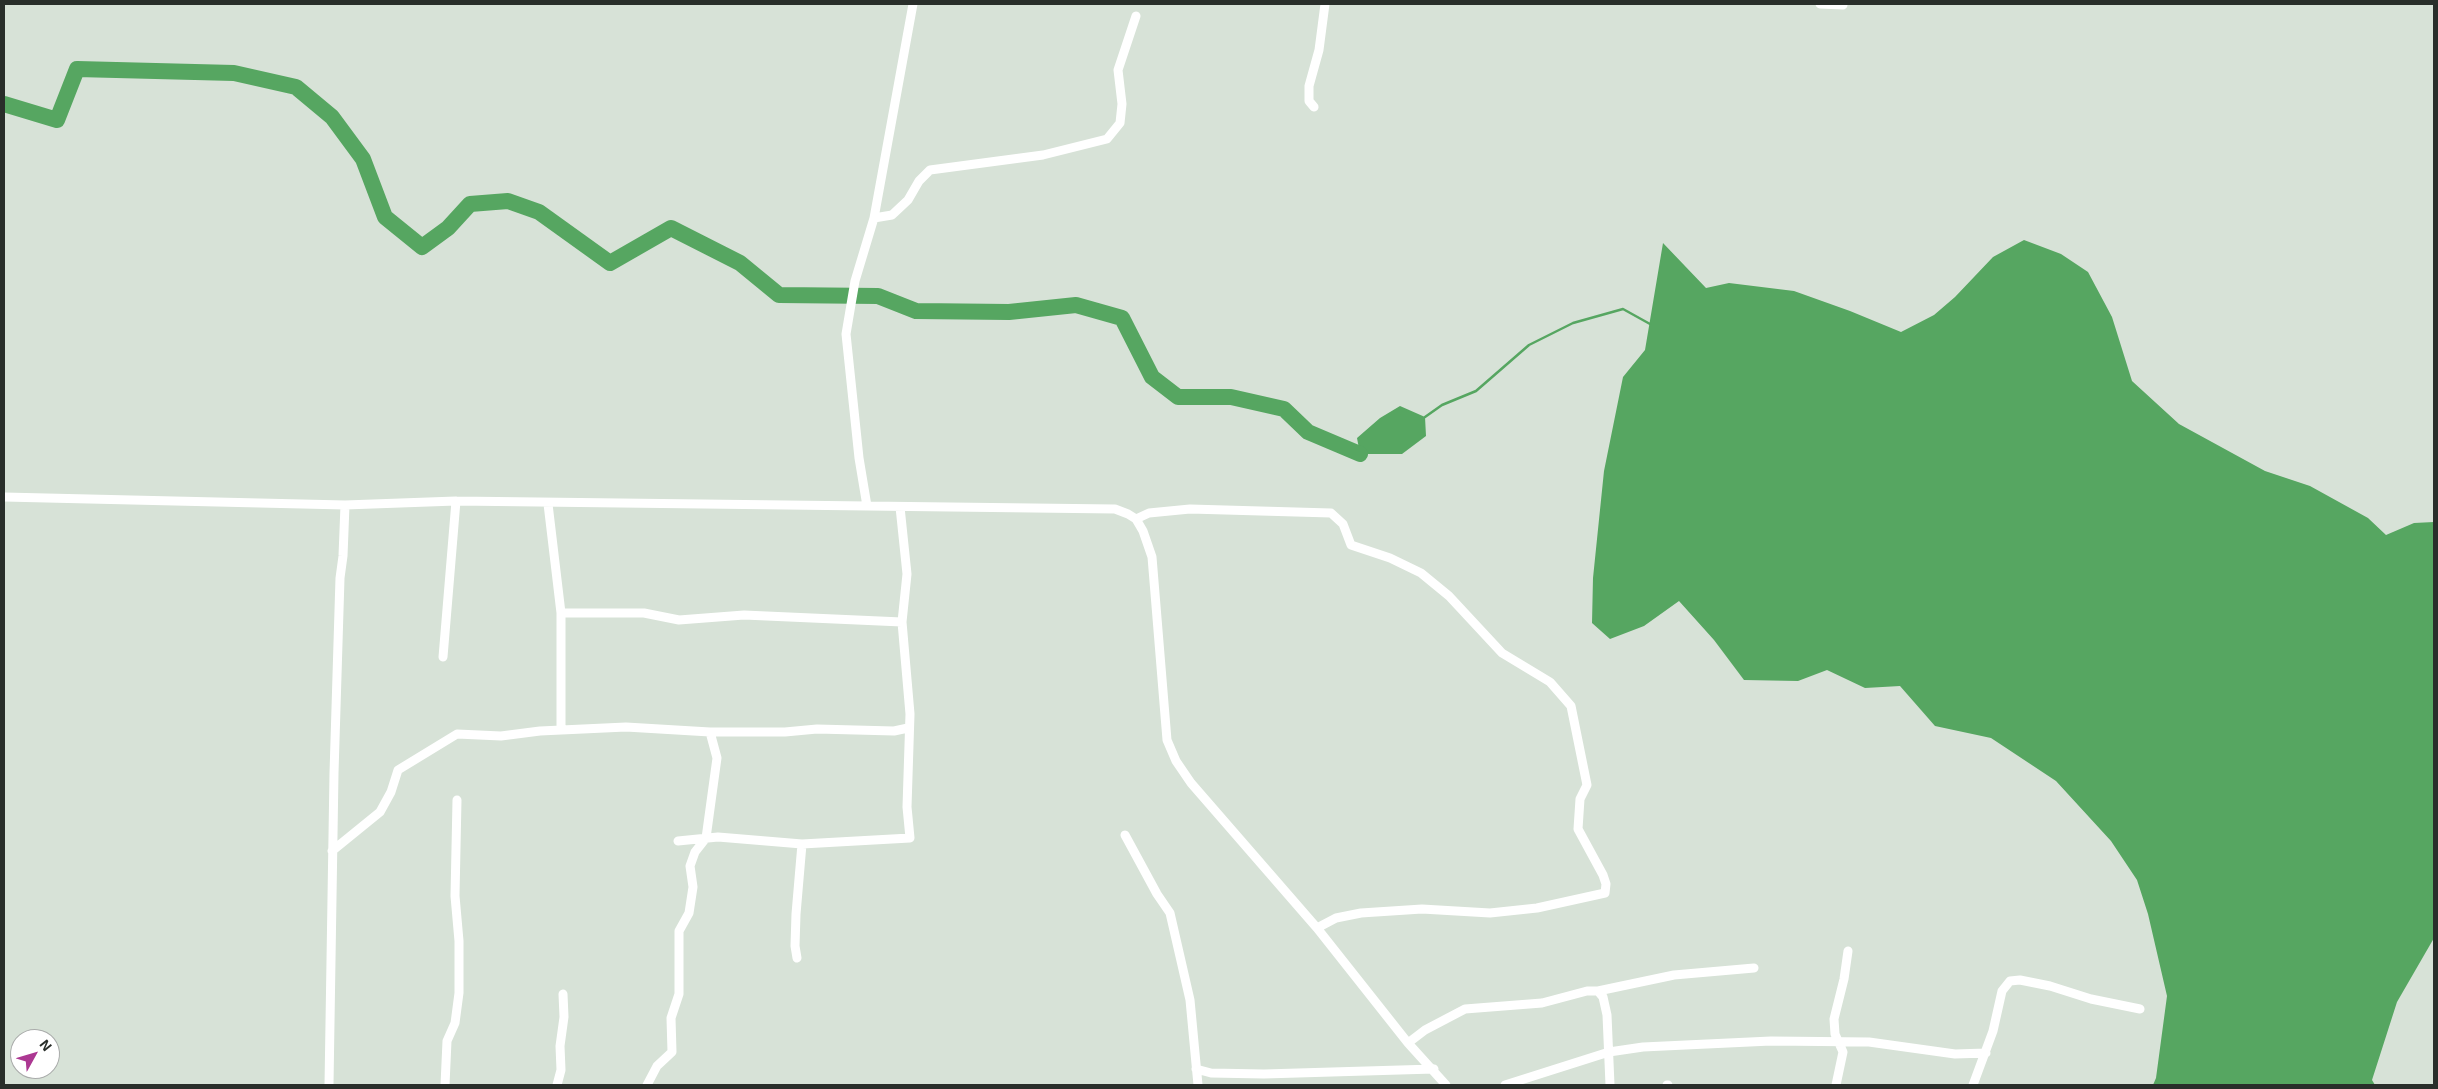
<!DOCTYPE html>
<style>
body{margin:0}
#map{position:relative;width:2438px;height:1089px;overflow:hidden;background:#d7e2d7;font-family:"Exo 2",sans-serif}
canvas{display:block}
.frame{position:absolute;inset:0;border:5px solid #292e2a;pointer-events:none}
.north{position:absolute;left:10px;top:1029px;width:50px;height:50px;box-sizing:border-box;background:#fff;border:1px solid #a9abaa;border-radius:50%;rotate:51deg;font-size:14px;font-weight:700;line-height:20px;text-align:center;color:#292e2a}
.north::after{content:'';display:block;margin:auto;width:18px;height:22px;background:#ac3892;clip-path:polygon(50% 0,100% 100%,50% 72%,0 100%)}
</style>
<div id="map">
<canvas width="2438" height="1089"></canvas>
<div class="frame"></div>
<div class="north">N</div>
</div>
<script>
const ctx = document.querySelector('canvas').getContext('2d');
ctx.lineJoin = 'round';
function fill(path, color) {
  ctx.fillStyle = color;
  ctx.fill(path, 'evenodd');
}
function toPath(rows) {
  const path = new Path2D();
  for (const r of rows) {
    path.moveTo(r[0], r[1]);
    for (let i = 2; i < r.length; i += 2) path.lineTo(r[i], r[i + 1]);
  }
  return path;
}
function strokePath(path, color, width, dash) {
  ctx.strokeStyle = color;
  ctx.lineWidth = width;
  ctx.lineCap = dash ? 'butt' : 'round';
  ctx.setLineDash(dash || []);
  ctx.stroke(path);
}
fill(toPath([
 [2024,240,2061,254,2088,272,2112,317,2132,381,2179,424,2265,471,2310,486,2368,518,2386,535,2414,523,2434,522,2434,938,2397,1002,2372,1080,2375,1085,2153,1085,2156,1078,2167,996,2148,914,2137,880,2111,841,2056,781,1991,738,1935,726,1900,686,1865,688,1827,670,1798,681,1744,680,1714,640,1679,601,1644,626,1610,639,1592,623,1593,578,1604,471,1623,377,1645,350,1663,243,1706,288,1729,283,1794,291,1850,311,1901,332,1934,315,1955,297,1993,257],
 [1400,406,1425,417,1426,436,1402,454,1360,454,1357,438,1380,418]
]), '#56a661');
strokePath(toPath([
 [1425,417,1442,405,1476,391,1529,345,1573,323,1623,309,1650,324]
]), '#56a661', 2.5);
strokePath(toPath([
 [4,104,57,120,77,69,234,73,296,87,332,117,363,159,385,217,422,247,448,228,470,204,508,201,539,212,610,263,671,228,740,263,779,295,878,296,916,311,1009,312,1076,305,1122,318,1152,377,1178,397,1231,397,1284,409,1308,432,1360,454]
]), '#56a661', 16);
strokePath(toPath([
 [1820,4,1843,5],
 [1314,107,1309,101,1309,86,1319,50,1325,4],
 [874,218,892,215,908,200,919,181,930,170,1043,155,1107,139,1120,123,1122,104,1118,70,1136,16],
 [4,497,345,505,456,501,1115,509,1128,514,1136,519,1143,531,1152,557,1167,740,1176,761,1191,783,1317,928,1408,1043,1446,1085],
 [548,504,561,613,561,729],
 [867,506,859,458,846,334,855,281,874,218,913,4],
 [1136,519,1149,513,1190,509,1331,513,1343,524,1351,545,1390,558,1421,573,1449,596,1502,653,1550,682,1571,706,1587,785,1580,799,1578,829,1603,875,1606,884,1605,893,1537,908,1490,913,1422,909,1361,913,1336,918,1317,928],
 [561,613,644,613,679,620,744,615,902,622],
 [443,657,456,501],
 [1125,835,1157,894,1170,913,1190,1000,1198,1085],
 [678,841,718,837,802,844,910,838,907,807,910,714,902,622,907,574,900,507],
 [332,851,380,812,391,792,398,770,457,734,501,736,540,731,626,727,710,732,785,732,817,729,894,731,908,728],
 [797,958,795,946,796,914,802,844],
 [1598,991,1603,997,1607,1015,1610,1085],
 [1408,1043,1425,1030,1465,1009,1542,1003,1587,991,1598,991,1674,975,1754,968],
 [1196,1069,1211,1073,1264,1074,1434,1069],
 [329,1085,334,773,340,578,343,556,345,505],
 [445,1085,447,1041,455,1023,459,993,459,941,455,896,457,800],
 [557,1085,561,1070,560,1046,564,1017,563,994],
 [647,1085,657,1066,672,1052,671,1018,679,994,679,931,689,913,693,887,690,866,695,852,706,838,717,758,710,732],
 [1505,1085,1609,1052,1643,1047,1771,1041,1869,1042,1955,1054,1986,1053],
 [1667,1085,1668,1085],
 [1836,1085,1843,1052,1835,1034,1834,1019,1844,979,1848,951],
 [1973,1085,1993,1031,2002,991,2010,981,2020,980,2050,986,2091,999,2140,1009]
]), '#fff', 9);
</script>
